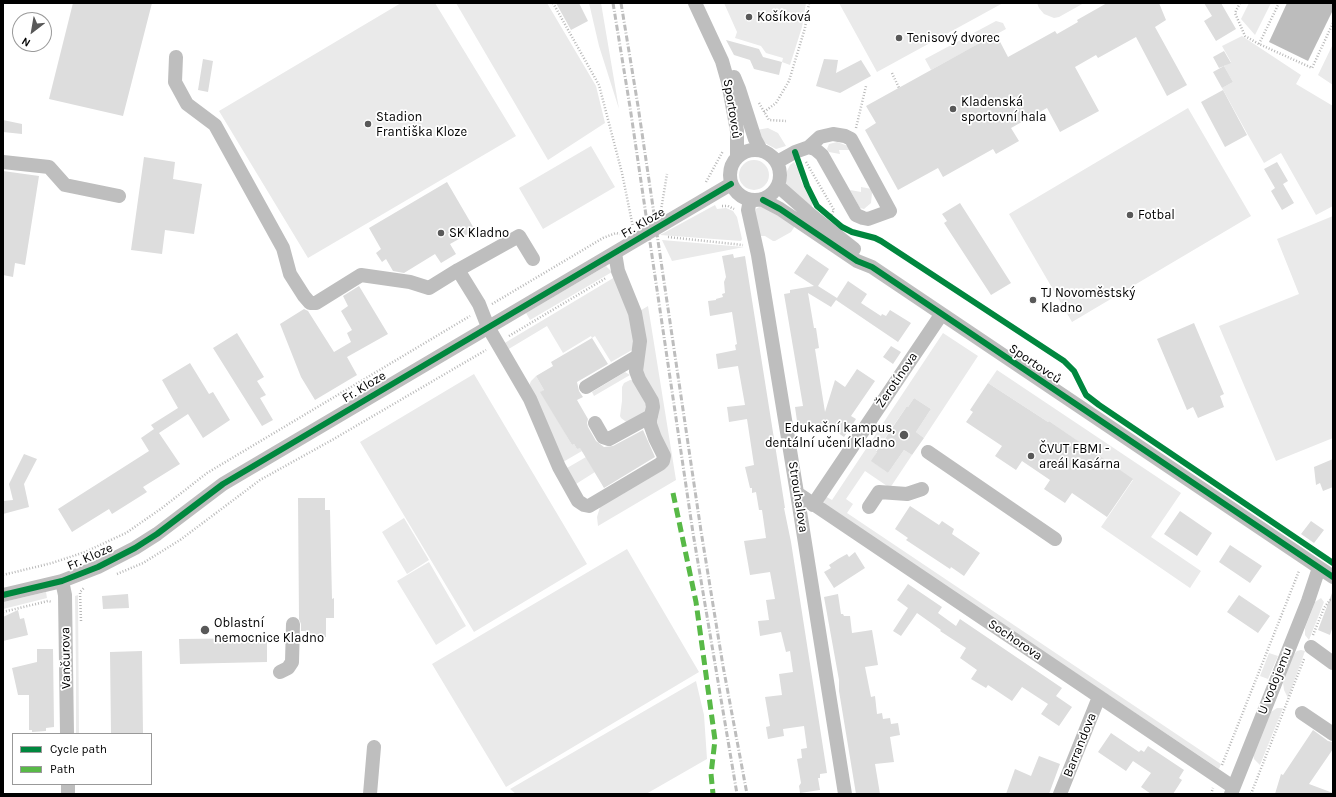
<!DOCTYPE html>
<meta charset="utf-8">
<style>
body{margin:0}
#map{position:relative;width:1336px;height:797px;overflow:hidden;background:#fff;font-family:Karla,sans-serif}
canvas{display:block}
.frame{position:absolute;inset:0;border:4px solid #000;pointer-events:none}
.legend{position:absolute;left:12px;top:733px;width:140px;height:52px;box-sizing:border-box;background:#fff;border:1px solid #999;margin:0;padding:5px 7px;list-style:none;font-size:12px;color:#000}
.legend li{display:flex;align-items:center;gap:8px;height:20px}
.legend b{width:20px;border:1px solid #999}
.north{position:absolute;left:12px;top:12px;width:40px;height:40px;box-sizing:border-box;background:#fff;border:1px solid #999;border-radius:50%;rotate:211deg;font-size:11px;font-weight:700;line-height:16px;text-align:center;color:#000}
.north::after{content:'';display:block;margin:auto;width:14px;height:18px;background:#595959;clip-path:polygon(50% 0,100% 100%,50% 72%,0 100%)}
</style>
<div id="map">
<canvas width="1336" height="797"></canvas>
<div class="frame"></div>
<ul class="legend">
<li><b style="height:5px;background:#00873e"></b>Cycle path</li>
<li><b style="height:5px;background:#58b947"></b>Path</li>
</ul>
<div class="north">N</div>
</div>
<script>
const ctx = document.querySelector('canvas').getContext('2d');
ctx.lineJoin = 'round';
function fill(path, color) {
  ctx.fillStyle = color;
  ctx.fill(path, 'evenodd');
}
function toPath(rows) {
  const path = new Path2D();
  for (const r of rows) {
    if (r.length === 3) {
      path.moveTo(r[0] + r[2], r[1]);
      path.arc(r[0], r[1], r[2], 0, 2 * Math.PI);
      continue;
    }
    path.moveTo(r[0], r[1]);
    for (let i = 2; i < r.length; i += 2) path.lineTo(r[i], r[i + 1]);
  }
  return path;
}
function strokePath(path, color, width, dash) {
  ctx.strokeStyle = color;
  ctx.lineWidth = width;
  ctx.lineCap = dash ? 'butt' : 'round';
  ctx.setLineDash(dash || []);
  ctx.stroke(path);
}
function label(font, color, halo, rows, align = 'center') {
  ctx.font = font + ' Karla,sans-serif';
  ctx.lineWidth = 3.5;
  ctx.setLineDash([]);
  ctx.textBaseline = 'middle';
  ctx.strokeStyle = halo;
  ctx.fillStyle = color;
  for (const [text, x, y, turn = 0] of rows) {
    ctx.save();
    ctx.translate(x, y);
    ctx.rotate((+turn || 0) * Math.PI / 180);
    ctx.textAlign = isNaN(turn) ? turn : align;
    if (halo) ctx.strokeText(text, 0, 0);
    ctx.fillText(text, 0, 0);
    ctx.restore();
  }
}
fill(toPath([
 [401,3,435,3,516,136,308,258,219,111],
 [456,3,547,3,596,86,605,123,548,160],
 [589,3,601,3,619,109,599,46],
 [724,3,806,3,802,27,790,65,782,62,783,58,766,53,761,46,735,38,737,32],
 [839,3,1003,3,877,72],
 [1037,3,1084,3,1059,17,1054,18,1044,14,1039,8],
 [1249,3,1271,3,1255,35,1241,19],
 [996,21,1003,23,1006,29,931,70,925,59],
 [1242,36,1301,75,1296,84,1333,106,1333,206,1316,215,1281,153,1264,163,1248,135,1222,88,1233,82,1224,66,1231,62,1222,46],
 [1333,44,1333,85,1318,75],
 [1188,108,1251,216,1072,322,1009,214],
 [768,128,778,133,786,146,776,149,763,142,757,130],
 [837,142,848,146,851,150,839,150,840,154,829,152,827,149,829,144],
 [591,146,615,187,543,229,519,188],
 [754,175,15],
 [794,162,798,169,801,181,813,204,810,209,786,186,784,181,786,173,790,165],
 [861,187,872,189,872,193,871,203,864,209,860,208,850,190,861,192],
 [715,205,717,209,726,208,733,211,737,217,742,239,741,241,660,235],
 [761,206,795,226,791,232,775,241,773,241,765,236,757,236,754,210],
 [1333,216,1333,438,1276,461,1219,326,1299,294,1277,239],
 [662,240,744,247,672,261],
 [606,266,612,272,530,320,526,313],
 [615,277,631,316,636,342,632,350,611,362,595,336,592,338,591,336,563,353,547,326,507,350,503,344],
 [648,306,676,480,598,526,597,517,600,507,664,466,642,377,638,312],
 [943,333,978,356,924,438,916,432,931,409,914,398,908,407,907,406,876,451,877,452,872,461,888,473,904,450,912,455,890,488,865,471,846,499,853,504,847,513,1221,764,1219,769,825,505,824,502,825,496,832,500],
 [997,370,1181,493,1151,537,1201,571,1190,588,1101,527,1133,480,1049,421,1048,422,988,383],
 [625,372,630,375,594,396,592,392],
 [474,374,587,564,474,632,360,442],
 [536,376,544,390,541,392,572,445,574,444,577,449,580,447,582,451,563,462,529,386,531,381],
 [630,380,633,380,651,407,629,424,621,418,620,416,622,401,622,387,624,383],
 [586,457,595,472,576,484,567,468],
 [404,518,429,560,407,574,382,532],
 [627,549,699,672,506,787,432,664],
 [429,562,466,626,436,645,397,581],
 [46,592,47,598,3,609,3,602],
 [78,595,79,734,76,734,76,671,75,596],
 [1321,598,1324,602,1309,640,1305,635,1305,628,1315,602],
 [1301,650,1305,651,1288,698,1284,690,1283,682,1294,654,1297,651],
 [1269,653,1278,656,1268,679,1260,676],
 [696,681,704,715,707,759,646,794,516,794,510,789],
 [1277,708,1283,708,1260,765,1254,759,1253,754,1271,712]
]), '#eaeaea');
fill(toPath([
 [1287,3,1333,3,1333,10,1308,61,1269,42]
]), '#bcbcbc');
fill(toPath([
 [73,3,152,3,123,116,49,99],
 [556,3,579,3,588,21,571,30],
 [1107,3,1159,3,1166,20,1155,27,1187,85,1167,96,1136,37,1098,58,1096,55,1075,67,1099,111,1060,132,1047,108,1011,128,1019,141,996,154,993,149,943,177,938,168,898,190,865,130,876,123,866,106,996,34,1008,57,1055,31,1057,34,1078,22,1077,20],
 [1204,3,1221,3,1236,29,1216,41,1204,21,1212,16],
 [726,40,759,49,763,57,782,62,779,75,754,69,750,60,734,55],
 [1224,51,1231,63,1219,68,1213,57],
 [203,59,213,61,208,92,198,90],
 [824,59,838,60,836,73,861,60,871,76,840,93,816,86],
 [1224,66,1233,82,1222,88,1213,72],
 [1223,90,1247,135,1225,147,1201,102],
 [3,120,22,124,22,134,3,132],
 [144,157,175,162,173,179,202,184,194,234,165,230,162,254,131,250],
 [1277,162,1288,181,1283,184,1294,203,1282,210,1271,191,1275,188,1264,169],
 [3,171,39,176,25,265,15,263,13,277,3,275],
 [447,182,475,230,450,244,456,254,441,263,435,254,404,273,393,271,386,259,382,262,376,253,381,249,369,228],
 [960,203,1011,283,991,295,944,223,947,221,942,214],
 [733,254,734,258,745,256,782,489,785,508,784,508,791,542,827,773,820,774,820,778,818,778,820,790,800,793,799,786,801,783,797,759,802,758,801,749,807,748,804,726,783,729,784,736,768,739,766,727,770,726,765,697,782,695,779,674,793,672,790,651,786,652,781,632,760,636,758,621,769,620,766,600,775,599,770,572,750,575,744,541,766,538,762,510,759,510,756,492,752,493,752,488,750,488,745,467,754,465,747,419,729,422,728,414,727,407,745,405,738,366,718,369,716,354,736,350,735,345,737,344,732,312,710,316,708,301,716,300,716,299,723,297,722,294,725,293,724,282,726,277,722,256],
 [807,254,829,269,818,286,837,298,848,281,867,294,861,303,881,316,882,314,886,316,890,310,911,323,898,342,836,300,831,307,808,293,814,328,816,328,819,348,815,349,825,412,835,380,845,387,857,369,875,381,851,416,856,419,844,437,824,423,798,428,795,407,803,406,784,294,790,293,790,290,814,286,794,273],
 [359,286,388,334,347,357,357,375,315,400,301,377,280,324,304,309,308,311,334,352,351,342,347,333,352,330,341,311,348,306,343,296],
 [1194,323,1224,394,1220,396,1224,407,1198,418,1193,407,1187,410,1157,339],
 [237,333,264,377,257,381,266,395,260,398,273,420,262,426,213,348],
 [592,338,608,364,577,382,579,391,583,397,577,400,588,419,587,423,588,427,596,441,604,447,613,446,643,430,655,457,604,488,580,448,577,449,574,444,572,445,540,392,544,390,536,376,553,366,551,362],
 [891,346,901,352,893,364,883,357],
 [190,363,209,394,213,392,230,420,203,438,188,414,159,433,180,464,143,487,147,492,112,514,109,509,72,532,58,509,149,451,141,438,154,429,151,425,178,408,162,380],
 [988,383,1048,422,1049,421,1133,479,1107,517,1072,493,1065,503,1044,489,1050,480,1022,461,1016,470,995,456,1002,446,966,422,973,412,970,410],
 [914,398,931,409,916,432,924,438,912,455,904,450,888,473,871,461,877,452,876,452,907,406,908,407],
 [24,454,37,459,24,484,29,507,3,514,3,501,13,500,9,484],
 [1333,459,1333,487,1323,491,1320,483,1316,485,1314,467],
 [298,498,325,498,325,510,330,510,332,599,334,598,334,618,326,618,326,637,305,637,305,631,301,631,301,624,299,619],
 [910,506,939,525,942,521,954,529,952,534,980,553,964,576,951,567,950,569,906,540,908,538,895,529],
 [1180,511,1212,533,1197,556,1164,534],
 [1311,521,1324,530,1314,543,1301,534],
 [1230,545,1262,566,1250,583,1219,562],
 [855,552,865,568,834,588,824,572,831,568,829,565,838,559,847,554,849,557],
 [908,584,942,607,938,613,956,626,960,619,1062,688,1056,696,1072,707,1059,726,1041,714,1048,704,1022,687,1012,701,988,685,986,688,971,679,977,670,960,658,966,648,940,631,941,630,917,613,901,636,893,631,908,608,897,600],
 [1332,593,1333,626,1330,635,1318,630],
 [128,594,129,608,103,609,102,596],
 [838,594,841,614,843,614,844,616,850,616,852,633,872,630,878,665,865,667,871,697,875,696,877,714,882,713,883,719,890,718,891,724,898,723,900,735,890,737,894,762,875,764,880,794,856,794,839,691,839,680,824,597],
 [1239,595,1270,616,1258,633,1227,612],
 [18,610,20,619,24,618,28,635,3,641,3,617],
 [267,638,267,662,180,664,179,639],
 [37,649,53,649,54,727,46,728,46,731,32,732,32,730,29,730,29,695,18,695,12,668,37,662],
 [142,651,143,734,111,734,110,652],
 [1313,730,1328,741,1333,742,1333,749,1309,784,1333,793,1333,794,1275,794,1281,774,1283,775],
 [1111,733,1139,752,1141,750,1144,752,1148,746,1184,770,1179,778,1182,780,1173,794,1151,794,1141,787,1151,773,1133,761,1126,771,1098,752],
 [1039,756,1060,764,1049,794,1006,794,1015,769,1031,776]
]), '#ddd');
strokePath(toPath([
 [553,3,599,85,622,173,633,227],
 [1240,3,1235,13,1245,36,1259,44,1312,68,1333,23],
 [1259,44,1279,3],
 [892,73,899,88],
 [759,103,769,120,786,121],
 [764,112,776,103,789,81,805,28,809,3],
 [856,128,866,86],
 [806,162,834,210,831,215],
 [706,182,723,151],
 [722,206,728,206,734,209],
 [661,210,667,174],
 [668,237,743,245],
 [492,304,603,238,616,233,620,234],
 [509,336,606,278],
 [117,574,143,563,180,540,260,480,332,440,486,350],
 [3,575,52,563,85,552,126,533,162,508,207,473,470,316],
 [3,612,48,601,52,602],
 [81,621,80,592,84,588],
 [1313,635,1324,608,1330,600,1333,600],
 [1222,765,1299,571],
 [1211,794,1213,788],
 [1251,794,1304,659]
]), '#b8b8b8', 2.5, [1, 2]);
strokePath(toPath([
 [695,3,722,61,728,82,737,131,737,157],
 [176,57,175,82,187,104,215,125,283,248,290,274,304,296,310,303,316,303,361,275,410,282,429,288,458,270],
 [734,77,739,89,755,139,761,150],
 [755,175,25],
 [3,162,49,167,65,185,119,196],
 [777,162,795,152,809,147,820,137,833,134,845,136,851,139,890,211,868,219,863,218,856,215,822,155,815,149,809,147],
 [778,186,811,215,854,249],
 [750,200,748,210,758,255,797,493,845,794],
 [763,200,780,209,857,261,872,267,1333,577],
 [533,259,519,236,458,270,479,304,488,327,530,399,559,467,578,501,584,505,589,506,660,464,663,461,664,456,655,438,650,424,650,420,653,407,652,401,639,379,636,371,640,341,635,313,618,271,615,253],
 [586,387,638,356],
 [595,423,603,437,609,439,651,416],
 [928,452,1055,539],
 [797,493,1233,787],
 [813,505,941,315],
 [869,507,879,492,907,494,922,489],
 [62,581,65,595,67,734],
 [3,595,62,581,98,567,135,548,157,534,223,484,731,184],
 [1311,647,1333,663],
 [280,672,288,668,292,662,293,624],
 [1302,713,1333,734],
 [68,784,68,794],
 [370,794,374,747],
 [1060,794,1099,697],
 [1231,794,1308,601,1319,568]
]), '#bebebe', 14);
strokePath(toPath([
 [613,3,630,107,693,533,737,794],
 [621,3,638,106,701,531,723,666,747,794]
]), '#bdbdbd', 3, [6, 2, 1, 2]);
strokePath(toPath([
 [673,493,696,602,715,740,711,774,713,794]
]), '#58b947', 5, [10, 5]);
strokePath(toPath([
 [795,152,807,186,817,206,842,227,852,232,875,238,881,241,1064,361,1074,371,1086,395,1099,405,1333,563],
 [763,200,780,209,857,261,872,267,1333,577],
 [3,595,62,581,98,567,135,548,157,534,223,484,731,184]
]), '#00873e', 6);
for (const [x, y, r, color] of [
 [749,17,4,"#595959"],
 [899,38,4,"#595959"],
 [953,109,4,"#595959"],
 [368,124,4,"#595959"],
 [1130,215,4,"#595959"],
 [441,233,4,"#595959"],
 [1033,300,4,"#595959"],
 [904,435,5,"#595959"],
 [1031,456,4,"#595959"],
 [205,630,5,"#595959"]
]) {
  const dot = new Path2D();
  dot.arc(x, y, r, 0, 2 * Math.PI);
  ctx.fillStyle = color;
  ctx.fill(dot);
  strokePath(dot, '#fff', 1.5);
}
label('13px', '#000', '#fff', [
 ["Košíková",757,17],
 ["Tenisový dvorec",907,38],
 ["Kladenská",961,102],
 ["sportovní hala",961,117],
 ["Stadion",376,117],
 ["Františka Kloze",376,132],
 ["Fotbal",1138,215],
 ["SK Kladno",449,233],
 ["TJ Novoměstský",1041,293],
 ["Kladno",1041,308],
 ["Edukační kampus,",895,428,"right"],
 ["dentální učení Kladno",895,443,"right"],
 ["ČVUT FBMI -",1039,449],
 ["areál Kasárna",1039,464],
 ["Oblastní",214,623],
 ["nemocnice Kladno",214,638]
], 'left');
label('13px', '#000', '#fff', [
 ["Sportovců",732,109,81],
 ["Fr. Kloze",643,223,-30],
 ["Sportovců",1035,364,34],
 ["Žerotínova",897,380,-56],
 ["Fr. Kloze",364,387,-31],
 ["Strouhalova",798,497,81],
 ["Fr. Kloze",90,557,-24],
 ["Sochorova",1015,640,34],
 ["Vančurova",66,658,-91],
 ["U vodojemu",1275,681,-68],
 ["Barrandova",1080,745,-68]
]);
</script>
